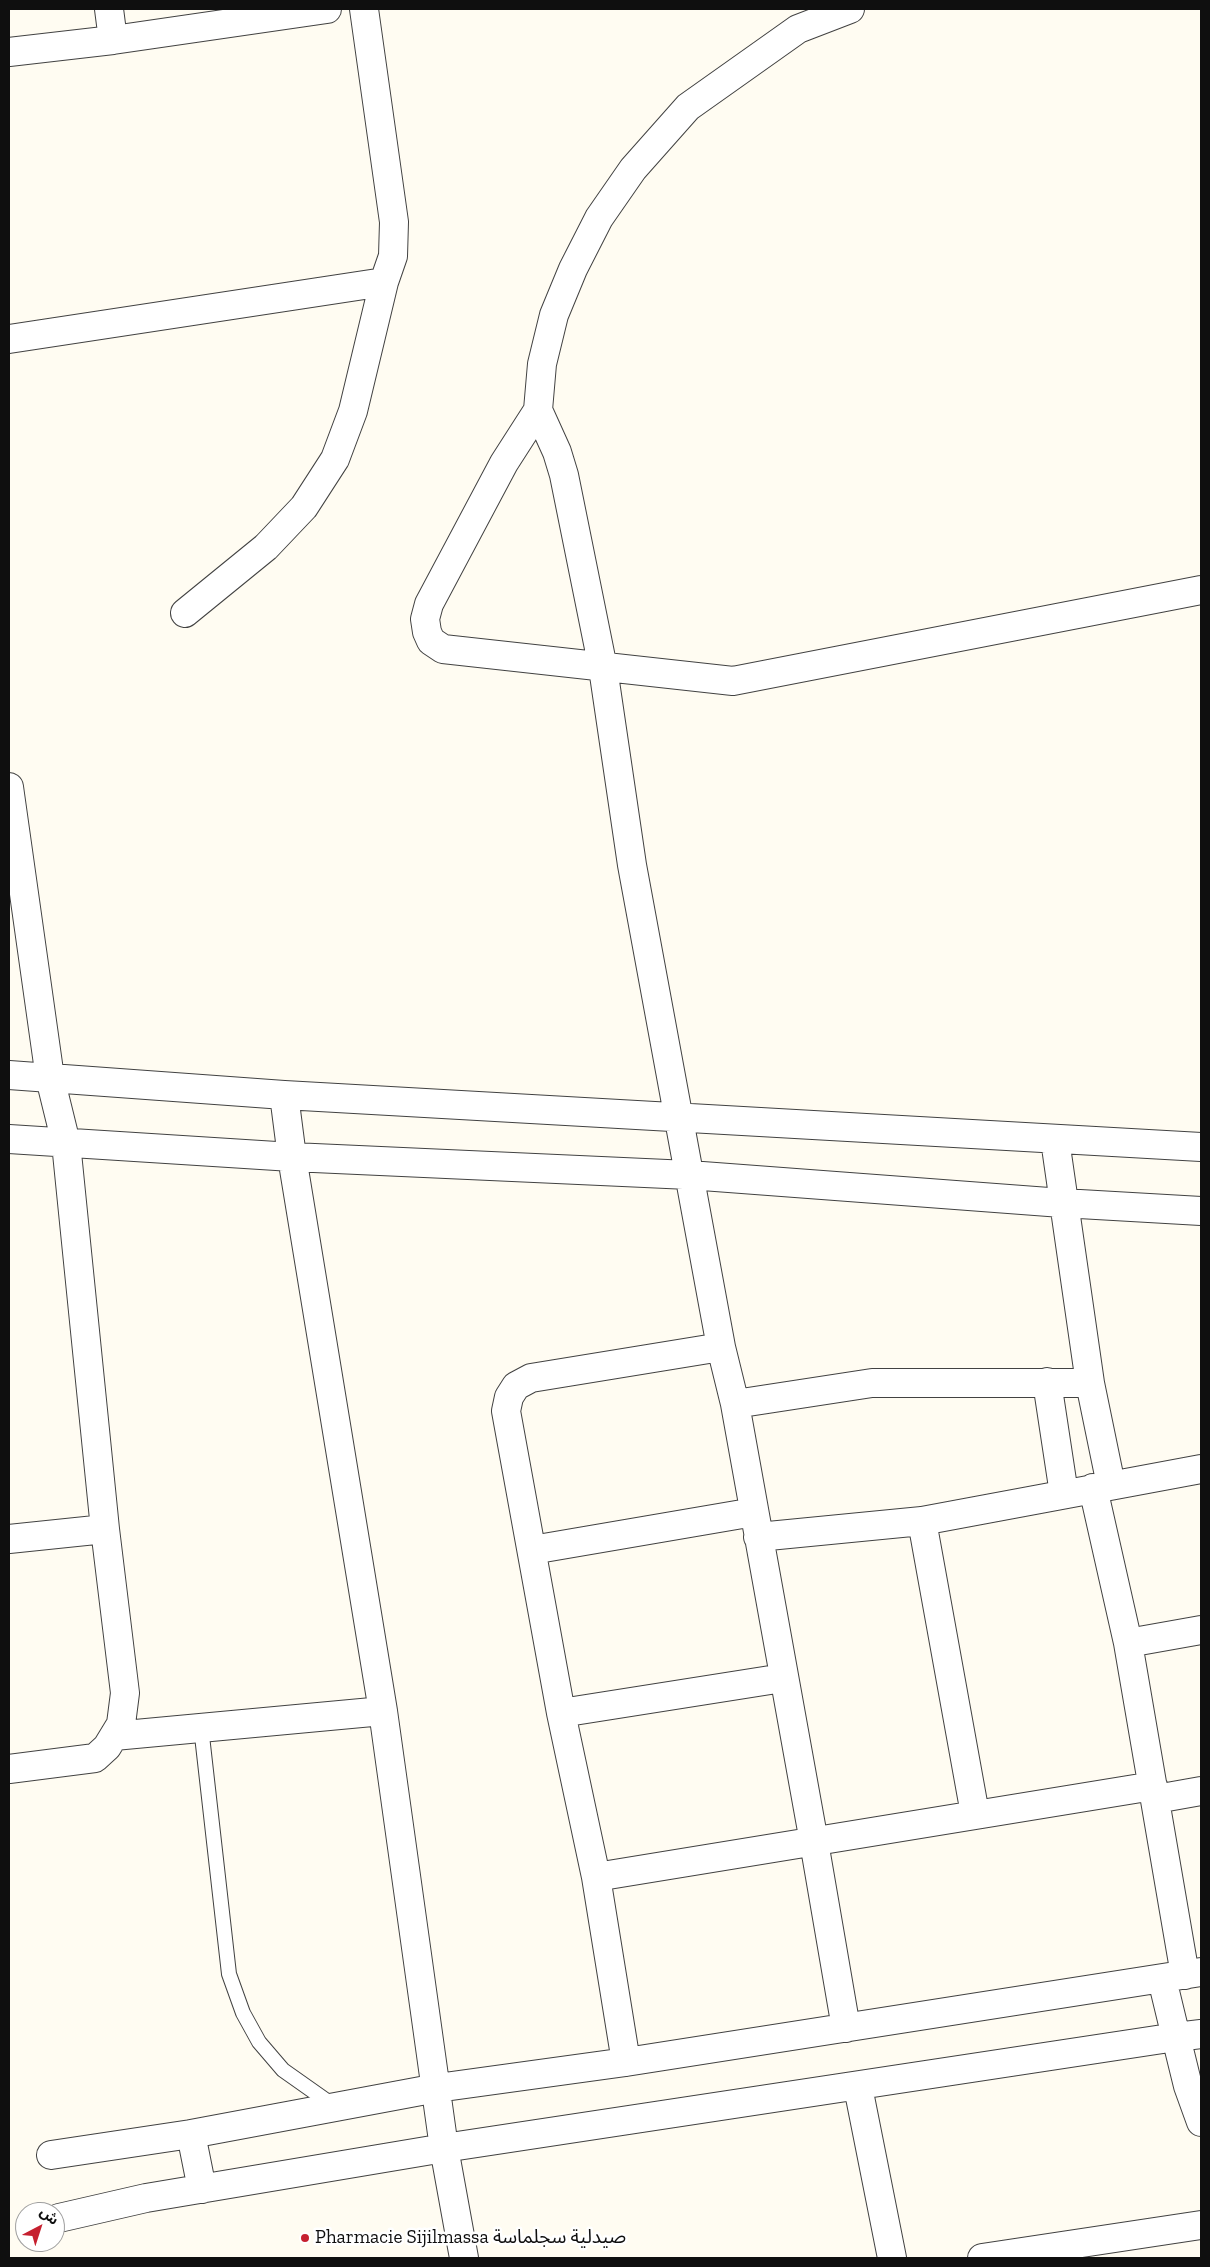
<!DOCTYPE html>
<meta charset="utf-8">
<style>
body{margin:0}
#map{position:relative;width:1210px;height:2267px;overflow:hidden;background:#fffcf2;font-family:"Zilla Slab","Noto Sans Arabic",serif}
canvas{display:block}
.frame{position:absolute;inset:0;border:10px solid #0f0f0f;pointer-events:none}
.north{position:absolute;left:15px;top:2202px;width:50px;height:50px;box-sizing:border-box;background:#fff;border:1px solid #9f9f9f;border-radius:50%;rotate:40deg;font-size:14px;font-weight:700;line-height:20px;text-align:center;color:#0f0f0f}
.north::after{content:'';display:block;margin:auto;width:18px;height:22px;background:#c6202f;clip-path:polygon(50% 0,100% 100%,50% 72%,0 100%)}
</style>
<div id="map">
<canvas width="1210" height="2267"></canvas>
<div class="frame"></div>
<div class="north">ش</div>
</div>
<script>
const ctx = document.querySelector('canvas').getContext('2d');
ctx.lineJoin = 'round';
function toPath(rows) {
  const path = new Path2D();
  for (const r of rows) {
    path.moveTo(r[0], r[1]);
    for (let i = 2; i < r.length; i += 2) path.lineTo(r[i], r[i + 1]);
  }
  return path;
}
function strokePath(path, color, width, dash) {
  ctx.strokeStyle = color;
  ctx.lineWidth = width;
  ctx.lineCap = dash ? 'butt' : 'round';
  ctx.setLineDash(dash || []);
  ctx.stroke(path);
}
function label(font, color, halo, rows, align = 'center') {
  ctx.font = font + ' "Zilla Slab","Noto Sans Arabic",serif';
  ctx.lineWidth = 5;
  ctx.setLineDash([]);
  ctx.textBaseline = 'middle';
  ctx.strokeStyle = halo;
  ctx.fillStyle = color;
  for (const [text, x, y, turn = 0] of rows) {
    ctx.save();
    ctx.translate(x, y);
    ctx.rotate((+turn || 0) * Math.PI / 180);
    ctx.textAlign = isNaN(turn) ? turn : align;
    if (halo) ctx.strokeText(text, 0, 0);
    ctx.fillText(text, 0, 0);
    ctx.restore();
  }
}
const service = toPath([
 [201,1727,229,1974,243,2013,259,2042,283,2070,334,2106]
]);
const minor = toPath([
 [109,9,113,40],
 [9,52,113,40,327,9],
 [9,339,384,282,393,256,394,222,364,9],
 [538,410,504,463,429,604,425,619,427,632,431,641,443,649,733,681,1201,590],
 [185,613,266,547,304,507,335,459,353,411,384,282],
 [9,787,50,1078,66,1143,105,1529,125,1693,121,1724,107,1747,95,1758,9,1769],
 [9,1075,284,1095,1201,1147],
 [284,1095,292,1157,383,1711,444,2148,464,2258],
 [9,1139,292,1157,689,1175,1062,1203,1201,1211],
 [1055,1140,1090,1383,1111,1485],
 [1047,1382,1064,1494],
 [735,1404,872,1383,1090,1383],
 [1093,1488,1128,1643,1185,1975],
 [922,1521,975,1814],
 [758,1537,922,1521,1201,1469],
 [9,1539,105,1529],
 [532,1550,754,1512],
 [1128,1643,1201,1630],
 [561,1713,783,1678],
 [114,1736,383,1711],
 [1156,1799,1201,1791],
 [596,1877,1153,1786],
 [1162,1979,1176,2037,1201,2034],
 [846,2028,814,1842,735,1404,721,1347,632,865,603,668,564,475,557,452,538,410,542,364,554,315,573,269,599,218,633,169,688,107,798,29,850,9],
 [626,2062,596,1877,561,1713,506,1411,509,1397,516,1386,531,1378,721,1347],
 [858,2087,892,2258],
 [191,2134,202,2189],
 [51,2155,191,2134,437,2088,626,2062,1201,1972],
 [59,2218,146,2198,444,2148,1176,2037,1188,2086,1201,2122],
 [982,2258,1201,2225]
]);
strokePath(service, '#424242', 16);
strokePath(minor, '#424242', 30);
strokePath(service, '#fff', 14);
strokePath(minor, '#fff', 28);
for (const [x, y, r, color] of [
 [305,2238,5,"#c6202f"]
]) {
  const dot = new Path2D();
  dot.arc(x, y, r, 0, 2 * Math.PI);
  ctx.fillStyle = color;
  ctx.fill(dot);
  strokePath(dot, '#fff', 2);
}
label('19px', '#0f0f0f', '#fff', [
 ["Pharmacie Sijilmassa صيدلية سجلماسة",315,2238]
], 'left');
</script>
